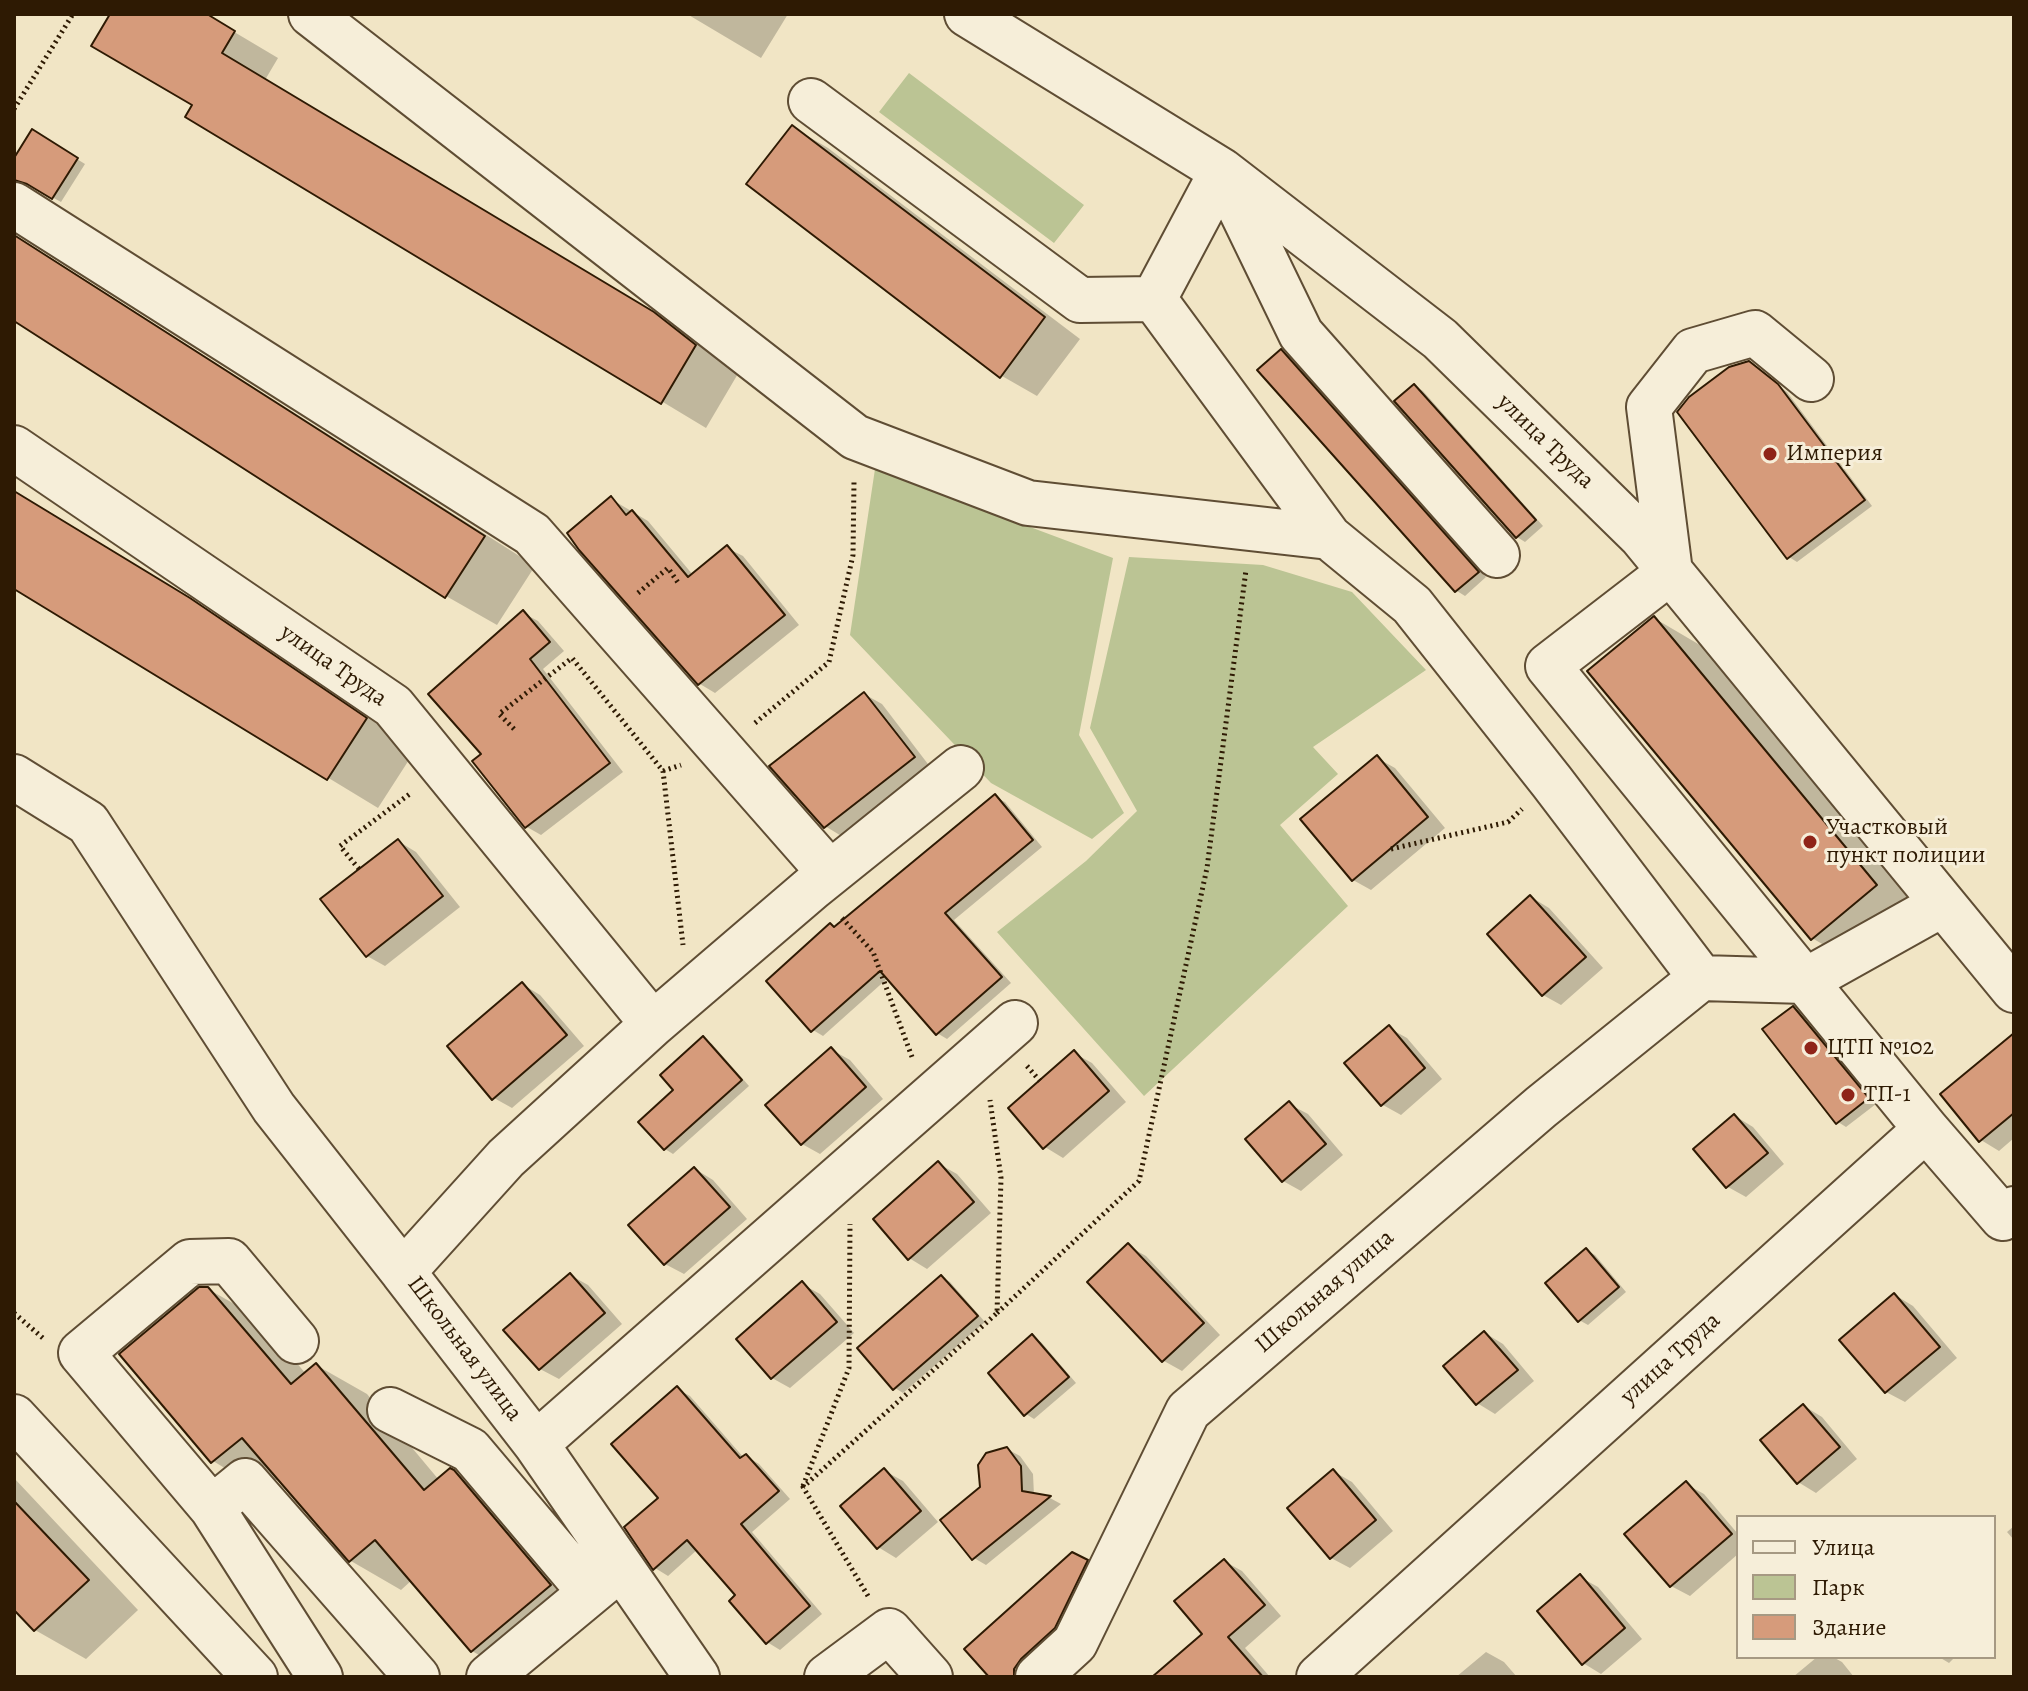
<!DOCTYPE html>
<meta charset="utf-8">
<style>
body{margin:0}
#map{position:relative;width:2028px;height:1691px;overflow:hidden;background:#f1e5c5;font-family:Alegreya,serif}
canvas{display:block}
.frame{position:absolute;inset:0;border:16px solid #2e1a03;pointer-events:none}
.legend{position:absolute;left:1736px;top:1515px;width:260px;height:144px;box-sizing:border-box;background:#f6eed9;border:2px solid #a69983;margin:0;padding:10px 14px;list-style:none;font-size:24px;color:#2e1a03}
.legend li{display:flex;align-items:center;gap:16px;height:40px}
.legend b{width:40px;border:2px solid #a69983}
</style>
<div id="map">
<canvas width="2028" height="1691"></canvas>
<div class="frame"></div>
<ul class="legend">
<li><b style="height:10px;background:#f6eed9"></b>Улица</li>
<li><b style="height:22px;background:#bbc494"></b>Парк</li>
<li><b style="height:22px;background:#d69b7b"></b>Здание</li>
</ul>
</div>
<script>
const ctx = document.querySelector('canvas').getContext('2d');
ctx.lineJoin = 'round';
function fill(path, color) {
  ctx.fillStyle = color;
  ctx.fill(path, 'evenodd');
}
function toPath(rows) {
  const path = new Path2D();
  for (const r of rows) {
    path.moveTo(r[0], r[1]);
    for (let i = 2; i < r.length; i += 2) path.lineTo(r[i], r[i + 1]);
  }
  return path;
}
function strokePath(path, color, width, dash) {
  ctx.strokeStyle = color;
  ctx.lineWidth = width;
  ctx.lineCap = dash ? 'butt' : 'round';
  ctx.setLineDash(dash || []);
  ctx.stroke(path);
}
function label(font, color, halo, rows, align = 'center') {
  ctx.font = font + ' Alegreya,serif';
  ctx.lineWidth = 6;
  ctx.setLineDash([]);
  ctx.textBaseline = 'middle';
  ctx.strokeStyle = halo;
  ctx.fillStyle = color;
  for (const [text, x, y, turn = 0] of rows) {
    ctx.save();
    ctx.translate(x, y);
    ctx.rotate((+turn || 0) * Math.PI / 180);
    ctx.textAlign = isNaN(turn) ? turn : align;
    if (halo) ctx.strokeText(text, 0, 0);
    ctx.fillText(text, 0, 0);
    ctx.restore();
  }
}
fill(toPath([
 [909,73,1084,205,1054,243,879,112],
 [875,469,1113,558,1079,735,1124,813,1092,839,991,783,850,635],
 [1129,557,1263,565,1352,592,1426,670,1313,747,1338,774,1280,825,1348,906,1144,1096,997,932,1086,861,1137,811,1090,728]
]), '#bbc494');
fill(toPath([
 [113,14,204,14,278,58,265,80,699,341,739,372,706,428,188,116,194,105],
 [687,14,788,14,761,58],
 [792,127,828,148,1080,339,1037,396,1002,376],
 [33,132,85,164,61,202,14,176,14,161],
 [14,237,59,263,535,566,497,625,446,596,14,319],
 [1281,351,1290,356,1486,577,1465,596,1457,591,1260,370],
 [1749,363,1787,392,1872,506,1797,562,1789,557],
 [1415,386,1423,391,1543,526,1525,542,1517,537],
 [14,491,241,630,416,749,378,808,14,587],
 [611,499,648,521,693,575,727,548,743,556,799,625,715,693,700,684],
 [523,613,538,621,564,651,543,669,623,772,541,835,527,827,475,762,484,755],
 [1654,618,1705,648,1927,915,1863,968,1812,938],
 [864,694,882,704,931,768,843,837,825,826],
 [1377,758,1395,768,1445,828,1371,890,1353,880],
 [995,797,1005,802,1042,847,954,920,1011,983,947,1039,937,1033,889,977,823,1036,813,1030,836,928],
 [398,841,416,852,460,907,385,966,367,956],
 [1531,897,1549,908,1603,968,1561,1005,1543,995],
 [522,984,540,995,584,1046,512,1108,494,1098],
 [1793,1008,1802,1013,1876,1104,1846,1127,1838,1122],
 [1389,1028,1407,1038,1442,1079,1401,1115,1383,1105,1347,1063],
 [704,1039,712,1044,749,1086,673,1154,665,1149,676,1090],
 [2014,1039,2014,1138,1999,1151,1981,1140],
 [832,1050,850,1060,883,1099,820,1154,802,1144],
 [1074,1053,1092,1063,1126,1102,1063,1158,1045,1147],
 [1289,1104,1308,1114,1343,1155,1301,1191,1283,1181],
 [1735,1116,1753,1127,1784,1164,1746,1197,1728,1187,1696,1149],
 [939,1164,957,1174,991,1213,927,1269,909,1258],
 [695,1169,713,1180,747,1219,684,1274,665,1264],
 [1128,1246,1146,1256,1220,1335,1182,1371,1164,1361,1090,1282],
 [1586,1250,1595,1255,1626,1292,1588,1325,1579,1320],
 [570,1275,588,1285,622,1324,559,1379,540,1369,506,1330],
 [942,1277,950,1282,985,1322,903,1393,895,1388],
 [802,1284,820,1294,854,1333,790,1388,772,1378],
 [208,1289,259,1318,306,1374,316,1365,367,1394,439,1480,450,1470,505,1502,600,1615,526,1677,517,1677,472,1651,412,1580,401,1590,351,1561,279,1478,263,1491,213,1461],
 [1895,1295,1913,1306,1957,1358,1905,1402,1886,1392,1842,1340],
 [1485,1333,1503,1344,1534,1381,1495,1414,1477,1403],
 [1032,1337,1041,1342,1076,1383,1034,1419,1026,1414],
 [677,1389,690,1396,744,1458,746,1456,759,1464,790,1499,752,1532,822,1614,780,1650,767,1642,738,1596,698,1549,668,1576,655,1568,661,1498],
 [1804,1406,1822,1417,1857,1459,1816,1493,1798,1482],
 [1007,1449,1020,1456,1033,1474,1034,1495,1050,1498,1061,1504,986,1565,974,1558,982,1488],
 [885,1471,903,1481,938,1522,896,1558,878,1547],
 [1333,1471,1352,1482,1393,1531,1350,1568,1331,1558],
 [14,1478,138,1610,86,1659,35,1630,14,1607],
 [1686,1484,1704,1494,1738,1534,1738,1554,1690,1596,1671,1586,1627,1534],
 [2014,1526,2014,1540,2007,1532],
 [1224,1561,1242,1571,1281,1616,1245,1648,1270,1677,1155,1677,1205,1634],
 [1087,1562,1099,1569,1027,1677,992,1677],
 [1580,1577,1598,1587,1642,1639,1601,1674,1583,1663],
 [1486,1652,1504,1662,1517,1677,1456,1677],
 [1817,1657,1833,1657,1842,1662,1854,1677,1793,1677],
 [1939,1657,1955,1657,1949,1663]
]), '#0003');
const building = toPath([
 [110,14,207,14,235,31,222,53,654,312,696,345,661,404,185,117,192,105,91,46,110,14],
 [792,125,1045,317,1000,378,746,184,792,125],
 [32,129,78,158,52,199,27,184,14,180,14,158,32,129],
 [14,235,485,536,445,598,14,321,14,235],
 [1281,349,1479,572,1455,592,1257,370,1281,349],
 [1749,361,1778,384,1865,500,1787,559,1677,412,1689,397,1729,367,1749,361],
 [1414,384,1536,520,1516,538,1394,401,1414,384],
 [14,491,190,598,367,718,327,780,14,589,14,491],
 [611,496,626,515,632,510,688,577,727,545,785,615,698,685,579,550,567,533,611,496],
 [523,610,550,642,530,659,610,763,525,828,472,761,481,754,428,694,523,610],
 [1654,616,1877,885,1811,940,1587,671,1654,616],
 [864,692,915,757,824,828,769,766,864,692],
 [1377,755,1428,817,1352,881,1300,819,1377,755],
 [995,794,1033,840,945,913,1002,977,936,1035,880,971,811,1032,766,981,830,923,834,927,995,794],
 [398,839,443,896,366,957,320,899,398,839],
 [1530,895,1586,957,1542,996,1487,934,1530,895],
 [522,982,567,1035,492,1100,447,1046,522,982],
 [1793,1006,1869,1098,1836,1124,1762,1029,1793,1006],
 [1389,1025,1425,1068,1381,1106,1344,1063,1389,1025],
 [2014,1033,2014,1113,1979,1142,1940,1094,2014,1033],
 [703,1036,742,1080,664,1150,638,1122,673,1090,660,1075,703,1036],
 [831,1047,866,1087,801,1145,765,1105,831,1047],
 [1074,1050,1109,1091,1043,1149,1008,1108,1074,1050],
 [1289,1101,1326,1144,1282,1182,1245,1139,1289,1101],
 [1734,1114,1768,1153,1726,1188,1693,1149,1734,1114],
 [938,1161,974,1202,908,1260,873,1219,938,1161],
 [694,1167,730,1207,664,1265,628,1225,694,1167],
 [1128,1243,1204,1323,1162,1362,1087,1282,1128,1243],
 [1586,1248,1619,1287,1578,1322,1545,1283,1586,1248],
 [570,1273,605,1313,539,1370,503,1330,570,1273],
 [941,1275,978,1316,893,1390,857,1348,941,1275],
 [802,1281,837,1322,771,1379,736,1339,802,1281],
 [199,1287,208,1287,291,1384,316,1363,424,1490,450,1468,454,1470,551,1585,471,1652,375,1540,349,1562,242,1438,211,1463,119,1354,199,1287],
 [1894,1293,1940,1347,1885,1393,1839,1340,1894,1293],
 [1484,1331,1518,1370,1476,1405,1443,1366,1484,1331],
 [1032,1334,1069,1377,1024,1416,988,1373,1032,1334],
 [677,1386,740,1458,746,1454,779,1491,741,1524,810,1606,766,1644,729,1601,735,1595,687,1540,653,1570,624,1527,658,1498,611,1444,677,1386],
 [1803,1404,1840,1447,1797,1484,1760,1440,1803,1404],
 [1007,1447,1021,1466,1022,1491,1051,1496,972,1560,940,1520,980,1487,978,1465,986,1453,1007,1447],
 [884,1468,921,1511,877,1549,840,1506,884,1468],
 [1333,1469,1376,1520,1330,1559,1287,1508,1333,1469],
 [1686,1481,1732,1534,1670,1587,1624,1534,1686,1481],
 [14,1501,89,1580,34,1631,14,1610,14,1501],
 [1072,1552,1088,1560,1055,1628,1021,1659,1014,1669,1014,1677,989,1677,964,1649,1072,1552],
 [1224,1559,1265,1605,1228,1637,1263,1677,1152,1677,1202,1634,1174,1601,1224,1559],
 [1580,1574,1625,1628,1582,1665,1537,1611,1580,1574]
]);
fill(building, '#d69b7b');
strokePath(building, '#2e1a03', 2);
const minor = toPath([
 [311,14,855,437,1028,503,1329,537],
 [967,14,1222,171,1440,339,1641,536,2014,990],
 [811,101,1080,300,1154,299],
 [14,205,532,534,830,873],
 [1811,379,1755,333,1693,351,1649,407,1670,572,1548,666,1926,1129],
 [14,448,393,706,653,1024],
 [1497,555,1301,334,1222,171,1154,299,1329,537,1412,605,1552,782,1701,978,1805,981,1941,905],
 [14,777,88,823,274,1108,403,1272],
 [296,1341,229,1261,190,1262,81,1353,212,1508,320,1677],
 [390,1410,470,1450,590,1592],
 [14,1417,255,1677],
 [536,1444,1015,1023],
 [212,1508,245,1481,417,1677],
 [489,1677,613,1574],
 [697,1677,536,1444,403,1272,506,1158,653,1024,813,887,961,768],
 [827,1677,889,1631,930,1677],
 [1038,1677,1075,1643,1188,1411,1541,1107,1701,978],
 [1319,1677,1926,1129,2003,1218,2014,1209]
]);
strokePath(minor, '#5f4d34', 48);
strokePath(toPath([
 [14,109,73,14],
 [638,593,668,568,679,584],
 [755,723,829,662,853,555,854,482],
 [514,729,499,714,572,658,663,771,683,945],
 [663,771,681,765],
 [1391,849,1508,822,1522,809],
 [359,869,340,846,411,793],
 [842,918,873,952,912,1057],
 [1027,1066,1040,1081],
 [14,1313,44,1339],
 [997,1313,1139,1181,1207,868,1246,570],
 [803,1486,849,1368,850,1224],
 [868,1596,803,1487,997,1313,1001,1178,990,1100]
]), '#2e1a03', 5, [2, 4]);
strokePath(minor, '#f6eed9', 44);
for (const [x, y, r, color] of [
 [1770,454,8,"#8f2418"],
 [1810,842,8,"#8f2418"],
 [1811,1048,8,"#8f2418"],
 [1848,1095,8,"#8f2418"]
]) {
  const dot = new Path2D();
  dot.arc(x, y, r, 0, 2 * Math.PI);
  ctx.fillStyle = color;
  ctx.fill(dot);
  strokePath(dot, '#f6eed9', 3);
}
label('24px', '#2e1a03', '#f6eed9', [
 ["улица Труда",1545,442,44],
 ["улица Труда",333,666,35],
 ["Школьная улица",1325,1292,-41],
 ["Школьная улица",464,1349,53],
 ["улица Труда",1671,1359,-42]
]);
label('24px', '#2e1a03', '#f6eed9', [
 ["Империя",1786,454],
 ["Участковый",1826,828],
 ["пункт полиции",1826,856],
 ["ЦТП №102",1827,1048],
 ["ТП-1",1864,1095]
], 'left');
</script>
